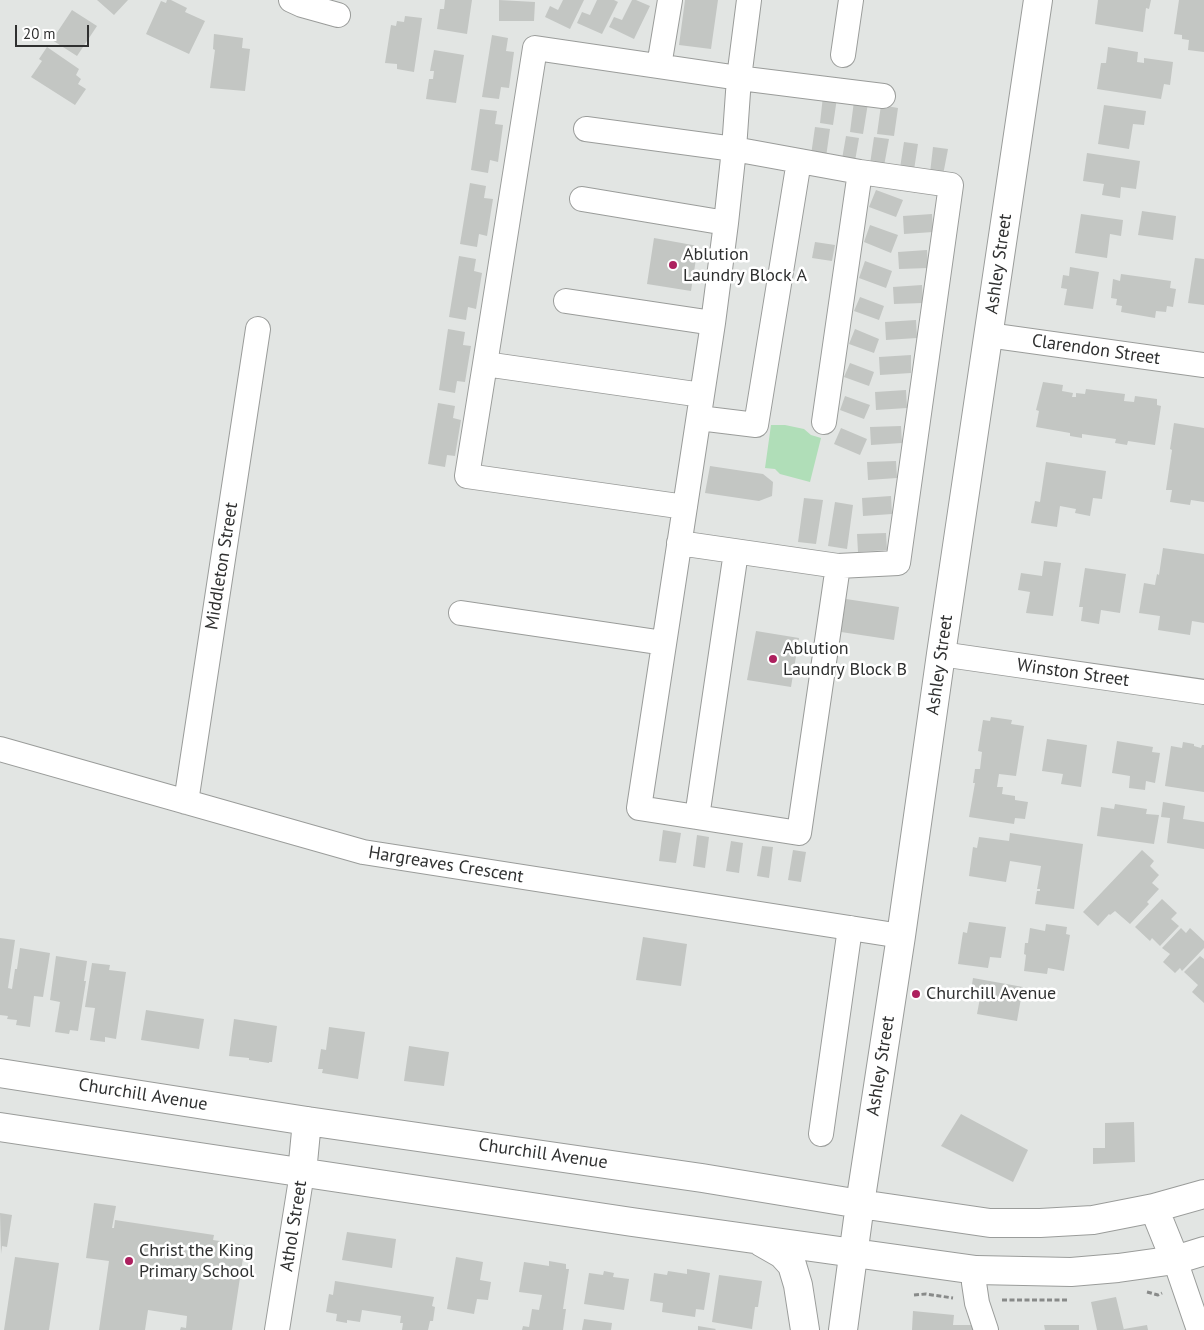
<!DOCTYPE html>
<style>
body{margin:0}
#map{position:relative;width:1204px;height:1330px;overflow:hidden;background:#e2e5e3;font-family:"PT Sans",sans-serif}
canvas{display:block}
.scale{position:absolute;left:15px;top:25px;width:74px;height:22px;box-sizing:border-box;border:2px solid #2f3030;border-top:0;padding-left:6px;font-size:15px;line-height:18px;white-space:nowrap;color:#2f3030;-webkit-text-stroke:4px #fff;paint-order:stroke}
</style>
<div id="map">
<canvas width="1204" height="1330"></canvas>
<div class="scale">20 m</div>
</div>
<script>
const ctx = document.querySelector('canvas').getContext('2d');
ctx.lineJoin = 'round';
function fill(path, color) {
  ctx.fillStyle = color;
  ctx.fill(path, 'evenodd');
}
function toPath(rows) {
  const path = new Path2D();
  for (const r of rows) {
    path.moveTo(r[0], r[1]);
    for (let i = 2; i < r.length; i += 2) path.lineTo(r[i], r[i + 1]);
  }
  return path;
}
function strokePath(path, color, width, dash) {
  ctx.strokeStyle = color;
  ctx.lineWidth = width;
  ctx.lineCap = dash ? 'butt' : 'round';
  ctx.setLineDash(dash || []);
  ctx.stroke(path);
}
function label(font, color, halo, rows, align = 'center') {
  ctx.font = font + ' "PT Sans",sans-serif';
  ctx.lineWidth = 5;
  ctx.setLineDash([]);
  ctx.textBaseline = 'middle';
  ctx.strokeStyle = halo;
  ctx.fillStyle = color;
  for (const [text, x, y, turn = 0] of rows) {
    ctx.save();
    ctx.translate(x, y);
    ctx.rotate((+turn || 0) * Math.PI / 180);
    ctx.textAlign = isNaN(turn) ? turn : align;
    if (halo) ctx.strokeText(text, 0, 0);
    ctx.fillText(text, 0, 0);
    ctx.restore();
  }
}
fill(toPath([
 [771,425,785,425,804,429,811,435,821,438,810,482,780,474,775,469,765,468]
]), '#b0deb8');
fill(toPath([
 [97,0,128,0,114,15],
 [167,0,171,0,187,8,185,12,205,21,189,54,146,34,161,1,166,3],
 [445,0,472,0,467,34,437,29,440,9,444,9],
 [499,0,535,2,534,21,499,21],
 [563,0,584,0,570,29,545,17,550,6,558,10],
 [597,0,614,0,618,2,602,34,577,23,582,12,590,15],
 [632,0,636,0,650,6,634,39,609,27,614,17,622,20],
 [685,0,718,0,711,49,679,45],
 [1098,0,1151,0,1149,9,1146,8,1143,32,1095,24],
 [1179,0,1204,0,1204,52,1188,50,1189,40,1182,39,1182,35,1174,34],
 [72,10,97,26,77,56,52,40],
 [405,16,422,18,414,72,397,69,397,64,385,63,391,25,396,26,397,21,404,22],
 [214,34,243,38,242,48,250,49,245,91,210,88,215,50,213,49],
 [492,35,508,38,506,51,514,52,509,88,501,87,499,99,482,97],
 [47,47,79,69,76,75,81,79,78,84,86,89,75,105,31,77,42,61,39,59],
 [1108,47,1138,52,1137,62,1144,63,1144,58,1173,62,1170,85,1164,84,1161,99,1097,89,1101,63,1106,63],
 [434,50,464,55,456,103,426,99,429,79,433,79,434,71,430,71],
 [823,96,837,98,833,125,820,123],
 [854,101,868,103,863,134,850,132],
 [881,105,898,108,894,136,877,134],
 [1104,105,1146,111,1144,125,1133,124,1129,149,1098,144],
 [480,109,497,111,495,124,503,125,498,162,490,160,488,173,471,170],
 [815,127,830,129,826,157,811,155],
 [846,136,859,138,855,161,842,159],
 [874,137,889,139,884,166,870,164],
 [904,142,918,144,914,170,900,168],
 [933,147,948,149,943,175,930,173],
 [1087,153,1140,161,1136,189,1121,187,1120,198,1102,195,1104,184,1083,181],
 [470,183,486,186,484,198,493,199,487,236,479,234,477,247,460,244],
 [876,190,903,200,896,217,869,207],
 [1142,211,1176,216,1173,240,1138,235],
 [932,214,933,232,904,234,903,216],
 [1081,214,1123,220,1121,236,1110,234,1107,258,1075,253],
 [870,225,898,235,891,253,864,242],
 [654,238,698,246,691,291,647,284],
 [815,242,835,245,832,261,812,258],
 [927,250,928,268,899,269,898,252],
 [459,256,476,259,474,271,482,273,476,309,468,307,466,320,449,317],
 [1195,258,1204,259,1204,305,1188,303],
 [865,261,892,271,886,288,859,278],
 [1070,267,1099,272,1093,309,1064,305,1067,289,1061,288,1063,275,1069,276],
 [1121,274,1171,281,1170,288,1176,289,1173,307,1167,306,1166,312,1156,311,1155,318,1121,312,1122,306,1116,305,1117,299,1111,298,1113,279,1120,281],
 [922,285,923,303,894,304,893,287],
 [860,297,884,306,879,320,854,311],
 [916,320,917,338,886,340,885,322],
 [448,329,465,332,463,345,471,346,465,382,457,381,455,393,439,390],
 [855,329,879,339,874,353,849,344],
 [911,355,911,373,880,375,879,357],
 [850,363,874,372,869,386,844,377],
 [1043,382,1063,385,1062,391,1073,393,1072,397,1076,397,1076,393,1085,394,1086,389,1125,394,1124,401,1134,402,1135,396,1157,399,1157,405,1161,406,1155,445,1128,441,1127,445,1115,443,1116,439,1082,434,1082,438,1070,436,1070,433,1036,427,1039,411,1036,410],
 [906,390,907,408,876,410,875,392],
 [845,396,870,405,864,419,840,410],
 [438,403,455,406,453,418,461,420,455,456,447,455,445,467,428,464],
 [1174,423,1204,428,1204,502,1191,500,1190,505,1170,502,1172,490,1166,490,1172,450,1170,449],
 [901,426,902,443,871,445,870,427],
 [841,428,867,439,860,455,834,444],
 [896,461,897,478,868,480,867,462],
 [1046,462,1106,471,1102,499,1093,498,1090,516,1075,513,1076,509,1060,506,1057,527,1031,523,1035,501,1040,502],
 [710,466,763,474,773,482,772,496,759,501,705,493],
 [891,496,892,514,863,516,862,498],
 [804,498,823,500,816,544,798,542],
 [835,502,853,505,847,549,828,546],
 [886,533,887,550,858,552,857,534],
 [1163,548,1204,554,1204,623,1192,621,1190,635,1158,630,1160,616,1139,613,1144,583,1155,585,1157,574,1159,575],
 [1044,561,1061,563,1053,616,1026,613,1030,592,1018,590,1021,573,1042,576],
 [1085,568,1126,574,1120,613,1101,610,1099,624,1081,621,1083,607,1079,607],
 [846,599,899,607,894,640,841,632],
 [756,631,799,638,791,687,747,680],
 [991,717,1012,720,1011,724,1024,726,1016,776,999,774,997,787,1003,787,1002,794,1015,796,1015,800,1028,802,1025,819,1015,818,1014,824,969,817,975,783,973,783,975,769,980,769,982,752,978,751,983,720,990,721],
 [1047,739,1087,745,1081,787,1061,784,1063,774,1042,771],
 [1117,741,1153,747,1152,752,1160,753,1155,783,1146,781,1145,790,1129,788,1130,776,1112,773],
 [1183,742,1194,744,1194,746,1201,748,1202,745,1204,745,1204,792,1165,786,1171,746,1182,748],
 [1163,802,1185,806,1183,819,1204,822,1204,849,1167,843,1170,818,1161,817],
 [1115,804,1147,809,1146,814,1159,815,1154,844,1097,836,1101,807,1114,809],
 [663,830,681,833,676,863,659,861],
 [1010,833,1083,844,1074,909,1035,904,1037,891,1040,891,1040,889,1037,889,1041,866,1010,861,1006,882,969,876,973,847,977,848,979,837,1009,841],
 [697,835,709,837,705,868,693,866],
 [731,841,743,843,739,873,726,871],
 [762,846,773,847,769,878,757,876],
 [793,850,806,852,801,882,788,880],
 [1142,850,1154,861,1150,866,1159,875,1152,883,1159,889,1147,902,1149,904,1130,924,1115,911,1110,915,1109,914,1098,926,1083,912],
 [1162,899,1177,913,1171,919,1179,926,1160,946,1152,938,1150,941,1135,927],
 [969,922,1006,927,1001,958,990,957,988,968,958,964,963,932,967,933],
 [1046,924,1067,927,1066,934,1070,935,1064,971,1048,968,1047,974,1024,971,1026,955,1024,954,1025,943,1028,943,1030,928,1045,931],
 [1181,928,1186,933,1190,928,1204,941,1204,948,1182,971,1180,968,1175,973,1163,962,1170,954,1162,948],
 [643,937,687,944,681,986,636,980],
 [0,938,15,940,8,988,12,989,15,969,17,969,20,948,50,953,43,997,34,996,30,1027,16,1025,17,1020,7,1019,8,1016,0,1015],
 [56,956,87,961,84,981,86,981,78,1031,70,1030,69,1034,55,1032,60,1002,50,1000],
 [1200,956,1204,959,1204,1003,1192,992,1198,985,1184,972],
 [92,963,110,965,109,970,126,972,116,1039,105,1037,105,1042,90,1040,95,1008,85,1007],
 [973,978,1023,987,1017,1021,977,1014,980,998,970,997],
 [146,1010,204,1019,199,1049,141,1040],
 [234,1019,277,1026,272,1062,269,1062,269,1063,249,1060,249,1058,229,1056],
 [329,1027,365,1032,358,1079,322,1073,323,1069,318,1069,321,1049,326,1050],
 [409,1046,449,1052,444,1086,404,1081],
 [961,1114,1028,1150,1013,1182,941,1146],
 [1134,1122,1135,1162,1093,1164,1093,1148,1105,1148,1105,1123],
 [94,1203,116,1206,112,1228,114,1228,115,1220,214,1235,213,1240,245,1245,232,1330,180,1330,181,1327,186,1328,187,1316,148,1310,145,1330,99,1330,109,1261,86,1258],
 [0,1213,12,1215,7,1247,2,1246,1,1254],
 [347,1232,396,1239,392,1268,342,1260],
 [15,1257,59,1263,49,1330,4,1330],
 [456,1257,483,1262,480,1280,491,1282,488,1300,477,1299,474,1314,447,1309],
 [549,1261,566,1264,566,1269,569,1269,563,1309,566,1309,563,1330,522,1330,523,1326,529,1327,532,1309,539,1310,542,1295,519,1292,524,1262,549,1266],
 [687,1269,710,1273,704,1310,696,1309,695,1317,662,1312,663,1303,650,1301,654,1273,667,1275,668,1271,687,1274],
 [604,1271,614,1273,613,1277,629,1279,624,1310,584,1304,589,1273,603,1275],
 [719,1275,762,1281,758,1307,755,1307,752,1329,712,1322],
 [335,1281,434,1297,432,1306,435,1307,433,1321,430,1321,428,1330,402,1330,403,1323,400,1323,401,1316,362,1310,360,1322,347,1320,347,1323,336,1321,337,1314,326,1312,329,1294,333,1295],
 [1116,1297,1124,1330,1097,1330,1091,1302],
 [913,1311,954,1315,953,1325,979,1325,978,1330,912,1330],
 [584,1319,612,1323,611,1330,582,1330],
 [1044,1325,1079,1325,1079,1330,1045,1330],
 [1147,1325,1148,1330,1124,1330,1124,1329],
 [698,1326,716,1329,715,1330,698,1330]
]), '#c3c6c3');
const minor = toPath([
 [291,0,302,5,338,15],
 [749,0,739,78,734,149,726,223,713,323,639,808,799,833,838,566],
 [843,55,851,0],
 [659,66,670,0],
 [586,129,734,149,860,172,951,185,898,563,838,566,679,543],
 [582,199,726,223],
 [566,301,713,323],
 [988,335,1204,365],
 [485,364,535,48,739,78,883,96],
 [699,418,756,425,799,161],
 [824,422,860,172],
 [685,507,467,476,485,364,702,395],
 [461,613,664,643],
 [941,654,1204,692],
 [0,749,363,852,901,936],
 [186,802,258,329],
 [697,817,736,552],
 [821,1134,850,928],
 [1175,1260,1199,1330],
 [976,1270,974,1283,977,1303,986,1330],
 [277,1330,302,1173]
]);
const major = toPath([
 [0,1073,307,1121,702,1178,860,1204,990,1223,1040,1223,1093,1220,1154,1208,1204,1194],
 [0,1127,632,1222,976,1270,1071,1272,1118,1268,1175,1260,1204,1251],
 [302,1173,307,1121],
 [1154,1208,1175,1260],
 [761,1242,782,1254,792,1265,798,1285,805,1330],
 [843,1330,860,1204,901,936,941,654,1038,0]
]);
strokePath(minor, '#9a9c9a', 26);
strokePath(major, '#9a9c9a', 30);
strokePath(toPath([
 [1147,1292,1158,1295,1162,1293],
 [914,1295,926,1294,953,1298],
 [1002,1300,1068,1300]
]), '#888a89', 3, [5, 2.5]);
strokePath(minor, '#fff', 24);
strokePath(major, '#fff', 28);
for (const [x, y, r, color] of [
 [673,265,5,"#ad205e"],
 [773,659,5,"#ad205e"],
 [916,994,5,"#ad205e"],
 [129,1261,5,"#ad205e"]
]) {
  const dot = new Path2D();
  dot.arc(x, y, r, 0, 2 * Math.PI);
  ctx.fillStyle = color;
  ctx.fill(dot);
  strokePath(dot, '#fff', 2);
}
label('18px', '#2f3030', '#fff', [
 ["Ablution",683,255],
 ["Laundry Block A",683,276],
 ["Ablution",783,649],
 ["Laundry Block B",783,670],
 ["Churchill Avenue",926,994],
 ["Christ the King",139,1251],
 ["Primary School",139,1272]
], 'left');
label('18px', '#2f3030', '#fff', [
 ["Ashley Street",999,264,-82],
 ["Clarendon Street",1096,350,8],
 ["Middleton Street",222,566,-81],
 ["Ashley Street",940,665,-82],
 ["Winston Street",1073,673,8],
 ["Hargreaves Crescent",446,865,9],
 ["Ashley Street",881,1066,-81],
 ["Churchill Avenue",143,1095,9],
 ["Churchill Avenue",543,1154,8],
 ["Athol Street",294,1226,-81]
]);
</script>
